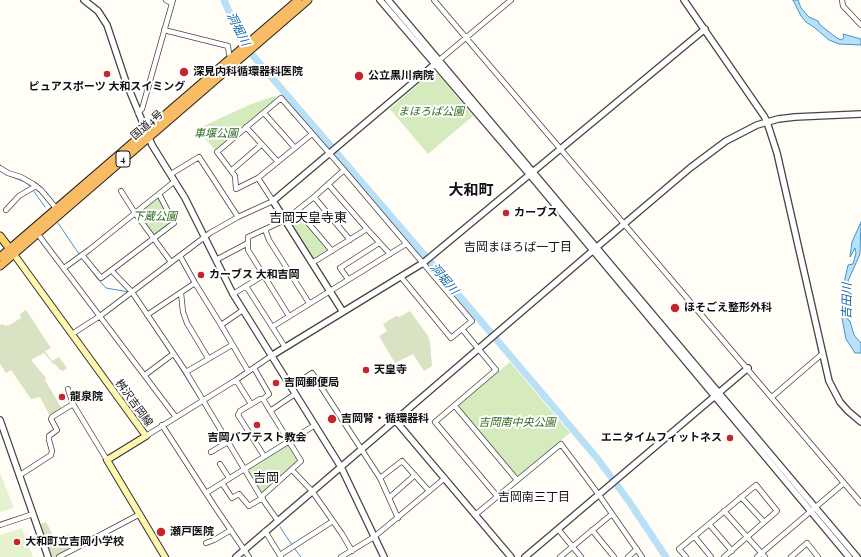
<!DOCTYPE html>
<meta charset="utf-8">
<style>
body{margin:0}
canvas{display:block;background:#fffdf5}
</style>
<canvas width="861" height="557"></canvas>
<script>
const ctx = document.querySelector('canvas').getContext('2d');
ctx.lineJoin = 'round';
function fill(path, color) {
  ctx.fillStyle = color;
  ctx.fill(path, 'evenodd');
}
function toPath(rows) {
  const path = new Path2D();
  for (const r of rows) {
    path.moveTo(r[0], r[1]);
    for (let i = 2; i < r.length; i += 2) path.lineTo(r[i], r[i + 1]);
  }
  return path;
}
function strokePath(path, color, width, dash) {
  ctx.strokeStyle = color;
  ctx.lineWidth = width;
  ctx.lineCap = dash ? 'butt' : 'round';
  ctx.setLineDash(dash || []);
  ctx.stroke(path);
}
function label(font, color, halo, rows, align = 'center') {
  ctx.font = font + ' "Playfair Display","Noto Sans JP",serif';
  ctx.lineWidth = 4;
  ctx.setLineDash([]);
  ctx.textBaseline = 'middle';
  ctx.strokeStyle = halo;
  ctx.fillStyle = color;
  for (const [text, x, y, turn = 0] of rows) {
    ctx.save();
    ctx.translate(x, y);
    ctx.rotate((+turn || 0) * Math.PI / 180);
    ctx.textAlign = isNaN(turn) ? turn : align;
    if (halo) ctx.strokeText(text, 0, 0);
    ctx.fillText(text, 0, 0);
    ctx.restore();
  }
}
fill(toPath([
 [430,74,438,74,473,116,428,154,390,109],
 [274,96,278,98,215,150,197,129,249,105],
 [158,197,172,222,153,236,136,213],
 [302,218,328,248,328,251,316,259,313,258,292,226],
 [510,362,570,433,519,475,515,475,459,408,459,405],
 [287,443,290,444,300,461,261,495,245,469]
]), '#d5ebbd');
fill(toPath([
 [26,310,51,348,45,351,52,361,59,357,67,368,63,371,60,370,55,364,54,365,44,353,31,360,46,378,45,380,62,409,50,416,40,397,31,399,11,370,6,373,0,364,0,325,3,324,5,326,11,324,21,318,20,314],
 [410,311,428,336,430,342,432,366,424,371,413,354,395,363,379,336,387,331,383,324,396,316,399,317],
 [46,522,57,543,61,542,61,538,69,534,73,540,69,543,71,549,56,557,50,557,39,525]
]), '#d9e3c4');
fill(toPath([
 [0,473,14,508,0,512],
 [22,528,33,557,0,557,0,535]
]), '#e6f2cf');
const water = toPath([
 [793,0,798,0,801,8,809,17,818,21,820,25,837,38,841,40,844,38,843,34,861,39,861,45,839,44,829,40,815,28,806,22,801,16,793,0],
 [861,222,860,254,848,281,850,283,848,320,850,321,854,335,861,343,861,353,855,353,846,339,840,308,844,310,845,307,847,294,843,291,841,299,842,292,848,265,853,264,856,253,855,248,850,257,852,242,861,222]
]);
fill(water, '#b9e0f7');
strokePath(water, '#3f96cf', 1);
strokePath(toPath([
 [7,175,25,182,30,186],
 [33,190,45,207],
 [58,223,79,254],
 [81,257,97,278,106,288,129,292],
 [131,294,170,353],
 [173,357,200,400],
 [202,403,221,435],
 [280,527,292,545],
 [294,548,301,557]
]), '#3f96cf', 1);
strokePath(toPath([
 [224,0,243,44,463,300,597,458,628,500,666,557]
]), '#b9e0f7', 7);
const minor = toPath([
 [166,0,171,3],
 [434,0,861,503],
 [842,0,843,6,861,25],
 [164,30,228,46,229,54,232,57],
 [437,62,511,0],
 [138,113,142,109,173,0],
 [264,113,295,148],
 [246,127,278,162],
 [312,134,258,178,236,189,235,176,217,152,281,98,344,170,472,321,462,329],
 [0,168,8,173,21,177,33,184,41,190,56,208],
 [232,170,261,145],
 [171,174,199,157,238,217],
 [328,184,367,229,390,254],
 [121,191,135,213,171,262],
 [314,197,350,240],
 [6,210,19,196,36,186],
 [298,211,332,251],
 [266,229,266,232,269,240,309,303],
 [37,233,175,416],
 [82,255,101,278,174,223,159,194],
 [180,256,195,283,221,325,248,371],
 [216,260,248,243],
 [312,263,367,229],
 [64,268,89,250,175,181],
 [112,271,132,292,186,372,261,497,278,521],
 [401,277,451,338,462,329,496,370,435,422,497,496],
 [348,279,340,268,379,243],
 [246,286,285,347],
 [181,293,183,312,187,323,208,358],
 [233,294,264,275],
 [147,315,195,283],
 [289,316,248,250,248,237,285,220,314,197,344,170],
 [221,325,243,310],
 [272,327,406,244],
 [72,334,100,316,210,233,238,217,273,201,258,178],
 [254,368,269,394,263,399],
 [186,372,232,345],
 [145,375,173,354],
 [236,380,251,404],
 [291,387,312,373,380,478,398,518],
 [68,389,73,404,107,460],
 [772,397,822,354],
 [455,406,517,480],
 [270,411,295,394],
 [162,425,215,507,249,557],
 [146,436,236,380,271,356],
 [211,452,228,442],
 [220,464,229,478],
 [292,470,312,491,342,534,352,551],
 [20,475,51,455,52,451,49,440,49,436,57,430,51,419,52,417,73,404],
 [380,478,402,461,429,491],
 [222,483,232,498,239,494,249,506,259,500,263,499],
 [206,493,315,425],
 [261,497,301,461,263,399,260,399,240,411,238,415,264,456],
 [390,497,415,475],
 [741,497,764,522],
 [724,511,765,557],
 [475,515,561,444,599,495,642,557],
 [709,524,732,551],
 [0,525,33,514],
 [558,529,581,557],
 [592,530,614,557],
 [265,531,281,557],
 [694,536,711,557],
 [206,543,214,540,231,530],
 [280,555,333,521],
 [59,557,140,514],
 [341,557,374,537,445,478],
 [560,557,612,514],
 [628,557,637,549],
 [686,557,679,549,756,485,777,511,724,557],
 [757,557,844,483],
 [791,557,807,543,818,557]
]);
const tertiary = toPath([
 [84,0,98,11,107,25,126,82,152,145,185,198,233,294,341,467,384,557],
 [380,0,530,175,849,557],
 [388,0,857,557],
 [684,0,764,116,767,122,777,153,829,381,840,402,848,411,861,422],
 [343,312,273,201,435,64],
 [271,356,423,263,705,29],
 [0,420,48,557],
 [395,420,511,557],
 [236,557,597,247,690,168,726,141,757,125,778,119,795,117,861,114],
 [525,557,748,368]
]);
const secondary = toPath([
 [13,253,146,436,107,460,165,557]
]);
const primary = toPath([
 [0,236,13,253]
]);
const trunk = toPath([
 [0,257,298,0],
 [0,266,308,0]
]);
strokePath(minor, '#444', 6);
strokePath(tertiary, '#444', 8);
strokePath(secondary, '#333', 8);
strokePath(primary, '#222', 9);
strokePath(trunk, '#222', 9);
strokePath(minor, '#fff', 4.5);
strokePath(tertiary, '#fff', 5.5);
strokePath(secondary, '#fff6b0', 6);
strokePath(primary, '#f9d66b', 7);
strokePath(trunk, '#f7bc64', 7);
for (const [x, y, r, color] of [
 [184,72,5,"#c4262e"],
 [107,74,4,"#c4262e"],
 [359,76,5,"#c4262e"],
 [506,213,4,"#c4262e"],
 [201,275,4,"#c4262e"],
 [675,308,5,"#c4262e"],
 [366,370,4,"#c4262e"],
 [276,383,4,"#c4262e"],
 [62,397,4,"#c4262e"],
 [332,419,5,"#c4262e"],
 [257,425,4,"#c4262e"],
 [730,438,4,"#c4262e"],
 [161,532,5,"#c4262e"],
 [17,542,4,"#c4262e"]
]) {
  const dot = new Path2D();
  dot.arc(x, y, r, 0, 2 * Math.PI);
  ctx.fillStyle = color;
  ctx.fill(dot);
  strokePath(dot, '#fff', 1.5);
}
for (const [x, y, w] of [
 [123,159,14]
]) {
  const box = new Path2D();
  box.roundRect(x - w / 2, y - 8, w, 16, 3);
  ctx.fillStyle = '#fff';
  ctx.fill(box);
  strokePath(box, '#111', 1);
}
label('bold 10px', '#111', null, [
 ["4",123,159]
]);
label('bold 11px', '#111', '#fff', [
 ["深見内科循環器科医院",193,72],
 ["公立黒川病院",368,76],
 ["ピュアスポーツ 大和スイミング",107,87,"center"],
 ["カーブス",514,213],
 ["カーブス 大和吉岡",209,275],
 ["ほそごえ整形外科",684,308],
 ["天皇寺",374,370],
 ["吉岡郵便局",284,383],
 ["龍泉院",70,397],
 ["吉岡腎・循環器科",341,419],
 ["吉岡バプテスト教会",257,438,"center"],
 ["エニタイムフィットネス",722,438,"right"],
 ["瀬戸医院",170,532],
 ["大和町立吉岡小学校",25,542]
], 'left');
label('italic 11px', '#2f6b1f', '#fff', [
 ["まほろば公園",431,112],
 ["車堰公園",216,134],
 ["下蔵公園",155,217],
 ["吉岡南中央公園",517,423]
]);
label('11px', '#111', '#fff', [
 ["国道4号",147,125,-41],
 ["桝沢吉岡線",134,403,54]
]);
label('italic 12px', '#1768a6', '#fff', [
 ["洞堀川",238,29,63],
 ["洞堀川",444,279,50],
 ["吉田川",847,301,-89]
]);
label('12px', '#111', '#fff', [
 ["吉岡まほろば一丁目",518,247],
 ["吉岡南三丁目",534,497]
]);
label('13px', '#111', '#fff', [
 ["吉岡天皇寺東",308,218],
 ["吉岡",266,478]
]);
label('bold 15px', '#111', '#fff', [
 ["大和町",471,190]
]);
</script>
